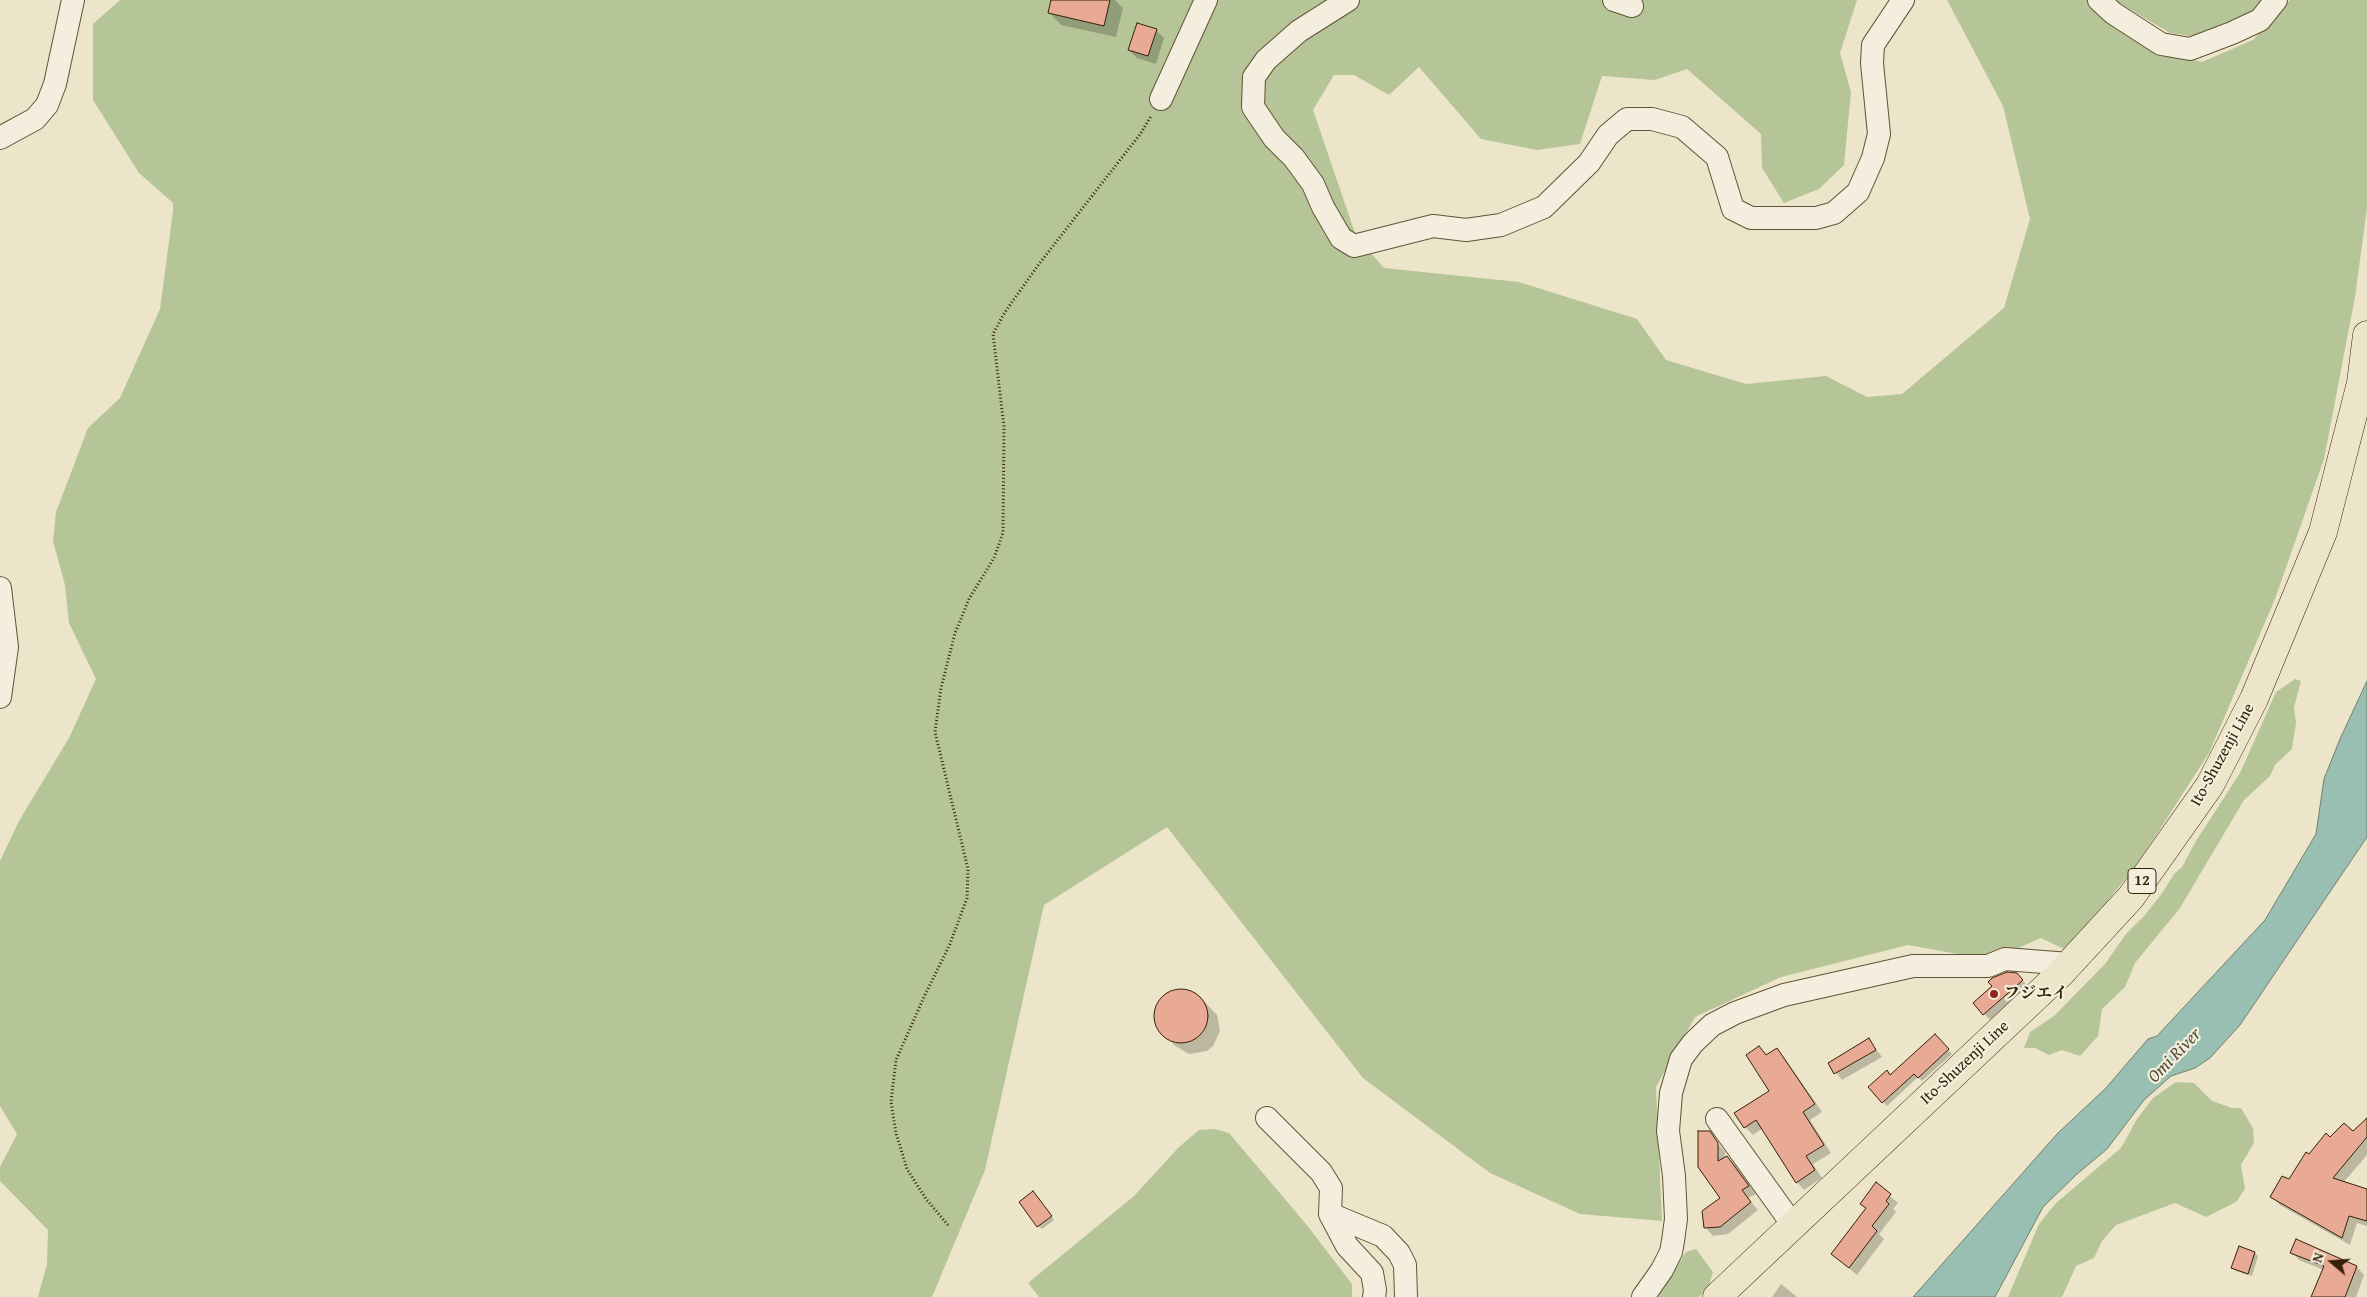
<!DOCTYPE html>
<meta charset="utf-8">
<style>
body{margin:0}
#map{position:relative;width:2367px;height:1297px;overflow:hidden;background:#ece5ca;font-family:"Gentium Book Plus",serif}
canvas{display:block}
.north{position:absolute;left:2307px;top:1237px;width:50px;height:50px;-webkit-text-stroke:4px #f3eedd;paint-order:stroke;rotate:288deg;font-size:14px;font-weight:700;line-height:20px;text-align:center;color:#352106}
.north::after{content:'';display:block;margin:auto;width:18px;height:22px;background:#352106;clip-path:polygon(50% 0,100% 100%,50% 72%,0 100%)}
</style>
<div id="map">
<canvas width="2367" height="1297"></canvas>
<div class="north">N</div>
</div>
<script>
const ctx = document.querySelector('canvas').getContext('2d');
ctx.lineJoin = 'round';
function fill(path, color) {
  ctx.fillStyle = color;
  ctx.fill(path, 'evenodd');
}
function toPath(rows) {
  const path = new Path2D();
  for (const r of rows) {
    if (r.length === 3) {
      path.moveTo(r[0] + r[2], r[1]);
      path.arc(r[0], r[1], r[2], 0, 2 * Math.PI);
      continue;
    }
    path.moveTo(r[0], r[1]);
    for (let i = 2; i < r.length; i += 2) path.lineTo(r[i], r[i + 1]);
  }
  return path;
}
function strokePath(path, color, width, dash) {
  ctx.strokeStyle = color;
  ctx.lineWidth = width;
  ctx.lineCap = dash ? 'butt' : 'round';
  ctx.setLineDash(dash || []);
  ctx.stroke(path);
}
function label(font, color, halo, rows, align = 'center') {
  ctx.font = font + ' "Gentium Book Plus","Noto Serif JP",serif';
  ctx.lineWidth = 4.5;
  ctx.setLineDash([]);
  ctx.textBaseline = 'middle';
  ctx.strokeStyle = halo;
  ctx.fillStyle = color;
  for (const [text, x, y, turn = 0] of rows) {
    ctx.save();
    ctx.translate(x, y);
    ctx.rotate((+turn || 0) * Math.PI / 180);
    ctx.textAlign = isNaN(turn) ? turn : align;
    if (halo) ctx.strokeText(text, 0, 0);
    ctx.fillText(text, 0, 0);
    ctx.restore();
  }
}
fill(toPath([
 [120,0,1857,0,1840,53,1851,92,1844,165,1819,189,1784,203,1762,168,1761,134,1687,69,1655,80,1602,76,1580,144,1537,150,1481,139,1419,67,1389,95,1354,75,1334,75,1313,110,1356,236,1384,268,1519,282,1637,319,1666,360,1746,384,1826,376,1867,397,1902,394,2004,308,2030,219,2003,106,1947,0,2091,0,2156,50,2202,62,2253,40,2290,0,2367,0,2367,208,2355,297,2324,459,2275,599,2209,753,2140,860,2068,951,2041,938,1991,960,1908,945,1781,977,1695,1017,1656,1087,1662,1221,1580,1214,1490,1173,1363,1078,1167,827,1044,905,985,1170,932,1297,38,1297,47,1264,48,1230,0,1181,0,1167,17,1134,0,1106,0,861,19,821,69,738,96,679,69,623,65,585,53,541,56,512,88,428,120,398,160,309,173,211,173,203,139,173,93,100,93,24],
 [2114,0,2264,0,2259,6,2232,24,2197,37,2170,33],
 [2295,679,2301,681,2294,707,2296,723,2292,749,2275,765,2270,776,2244,800,2180,908,2135,963,2125,987,2102,1009,2098,1036,2080,1056,2062,1050,2049,1055,2035,1048,2024,1048,2030,1032,2054,1016,2105,964,2126,934,2145,915,2163,892,2174,874,2182,867,2196,841,2240,773,2276,692],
 [2176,1082,2194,1083,2212,1101,2232,1108,2241,1108,2253,1128,2254,1143,2241,1165,2245,1189,2236,1202,2206,1217,2175,1203,2116,1225,2102,1241,2094,1258,2076,1266,2062,1297,2008,1297,2039,1224,2056,1203,2121,1148,2137,1119,2153,1098],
 [1215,1129,1229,1133,1306,1224,1352,1284,1352,1297,1039,1297,1028,1283,1134,1196,1179,1147,1199,1130],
 [1696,1249,1713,1272,1708,1289,1699,1297,1657,1297,1686,1252]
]), '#b6c598');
const water = toPath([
 [2367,681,2367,837,2240,1025,2210,1058,2195,1068,2171,1076,2144,1100,2107,1149,2077,1174,2043,1207,1995,1297,1913,1297,2057,1134,2106,1088,2148,1039,2157,1036,2265,920,2316,834,2324,779,2340,739,2367,681]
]);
fill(water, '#99bfb2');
strokePath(water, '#71806d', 1);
fill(toPath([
 [1050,0,1115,0,1123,8,1116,37,1061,25,1049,12,1052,2],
 [1156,30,1164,38,1156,64,1137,58,1129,50],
 [2016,974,2030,988,1992,1022,1974,1003],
 [1183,990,1199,996,1217,1015,1220,1031,1213,1046,1207,1051,1189,1054,1174,1045,1157,1025,1157,1007,1167,994],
 [1935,1035,1952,1054,1922,1081,1918,1077,1887,1106,1870,1087,1887,1071,1891,1075],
 [1869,1040,1882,1057,1842,1080,1829,1063],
 [1759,1047,1767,1056,1777,1049,1784,1057,1822,1112,1810,1120,1831,1153,1813,1164,1822,1178,1804,1190,1797,1182,1763,1128,1753,1135,1745,1127,1771,1091],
 [2367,1119,2367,1155,2343,1183,2367,1191,2367,1226,2357,1223,2350,1245,2280,1205,2272,1197,2289,1181,2309,1156,2330,1138,2353,1133],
 [1709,1133,1725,1152,1725,1158,1727,1157,1735,1165,1756,1194,1748,1198,1758,1210,1728,1234,1713,1236,1706,1228,1722,1199],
 [1876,1184,1898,1203,1893,1209,1896,1212,1879,1234,1884,1239,1857,1275,1832,1254,1867,1209],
 [1037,1196,1054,1220,1042,1229,1038,1226],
 [2296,1240,2357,1267,2364,1275,2356,1297,2313,1297,2324,1270,2299,1260,2292,1252],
 [2239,1248,2255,1253,2258,1256,2252,1276,2236,1271,2233,1268],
 [1781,1284,1797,1297,1772,1297]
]), '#0003');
const building = toPath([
 [1051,0,1110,0,1104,26,1048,13,1051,0],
 [1137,23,1157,29,1148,56,1128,50,1137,23],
 [2007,972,2017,973,2023,980,1983,1015,1973,1003,1992,986,1988,982,1992,978,2007,972],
 [1181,1016,27],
 [1935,1034,1949,1049,1918,1078,1914,1074,1882,1103,1868,1087,1887,1070,1890,1075,1935,1034],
 [1869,1038,1876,1050,1834,1074,1828,1063,1869,1038],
 [1759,1046,1766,1055,1777,1048,1815,1104,1803,1112,1824,1145,1806,1156,1815,1170,1796,1183,1756,1120,1744,1128,1734,1113,1769,1091,1746,1055,1759,1046],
 [2367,1118,2367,1137,2333,1178,2367,1189,2367,1221,2349,1216,2342,1238,2270,1197,2282,1176,2289,1179,2306,1152,2309,1154,2326,1133,2330,1137,2344,1123,2353,1131,2367,1118],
 [1698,1131,1710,1131,1718,1143,1718,1161,1727,1156,1749,1186,1742,1190,1751,1202,1720,1227,1704,1228,1702,1211,1720,1198,1698,1167,1698,1131],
 [1876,1182,1891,1194,1886,1201,1889,1204,1872,1226,1877,1231,1849,1268,1831,1254,1866,1208,1860,1204,1876,1182],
 [1033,1191,1052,1216,1037,1227,1019,1202,1033,1191],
 [2296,1239,2357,1266,2345,1297,2311,1297,2324,1266,2290,1253,2296,1239],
 [2239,1246,2255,1252,2248,1274,2231,1268,2239,1246]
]);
fill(building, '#e8a995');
strokePath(building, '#352106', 1);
const minor = toPath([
 [1348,0,1299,31,1266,60,1254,77,1253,107,1274,138,1294,158,1313,184,1323,207,1341,238,1354,246,1433,226,1466,230,1501,225,1544,207,1589,163,1608,135,1627,119,1652,119,1682,127,1717,157,1733,209,1751,218,1816,218,1834,213,1858,192,1873,158,1879,134,1872,63,1873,45,1903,0],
 [1614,0,1632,6],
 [2099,0,2113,13,2161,44,2190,49,2232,33,2260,20,2276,0],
 [1161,99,1206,0],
 [0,138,35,119,47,105,55,84,73,0],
 [0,588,7,647,0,697],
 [1267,1118,1321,1172,1331,1188,1330,1214,1347,1246,1372,1273,1375,1290,1374,1297],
 [1717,1119,1793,1225],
 [1330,1214,1383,1236,1399,1253,1405,1265,1406,1297],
 [1643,1297,1662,1270,1671,1252,1673,1241,1676,1219,1674,1176,1668,1131,1671,1093,1681,1059,1693,1043,1712,1025,1735,1013,1784,995,1913,966,1988,966,2005,959,2069,964]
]);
const major = toPath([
 [1717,1297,2061,973,2131,897,2210,785,2254,699,2323,532,2361,383,2367,335]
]);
strokePath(minor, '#635237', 24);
strokePath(major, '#352106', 29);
strokePath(toPath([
 [948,1225,926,1199,907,1169,896,1133,891,1102,896,1060,924,997,950,944,967,898,968,869,935,732,941,688,955,633,969,599,994,558,1003,533,1004,427,993,334,1005,312,1039,264,1141,133,1151,116]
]), '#352106', 3, [1, 2.5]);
strokePath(minor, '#f3eedd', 22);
strokePath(major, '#ece5ca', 28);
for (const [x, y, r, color] of [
 [1994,994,5,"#8f2418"]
]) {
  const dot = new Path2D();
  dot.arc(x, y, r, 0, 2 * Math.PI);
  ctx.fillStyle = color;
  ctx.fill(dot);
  strokePath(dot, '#f3eedd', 2);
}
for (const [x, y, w] of [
 [2142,881,28]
]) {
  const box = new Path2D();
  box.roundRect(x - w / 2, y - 12.5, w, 25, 4);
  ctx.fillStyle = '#f3eedd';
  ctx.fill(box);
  strokePath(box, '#352106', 1);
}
label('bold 15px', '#352106', null, [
 ["12",2142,881]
]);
label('16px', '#352106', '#f3eedd', [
 ["Ito-Shuzenji Line",2223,755,-61],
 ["Ito-Shuzenji Line",1965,1063,-43]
]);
label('bold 16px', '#352106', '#f3eedd', [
 ["フジエイ",2004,994]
], 'left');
label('italic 18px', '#53503a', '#f3eedd', [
 ["Omi River",2175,1056,-46]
]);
</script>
